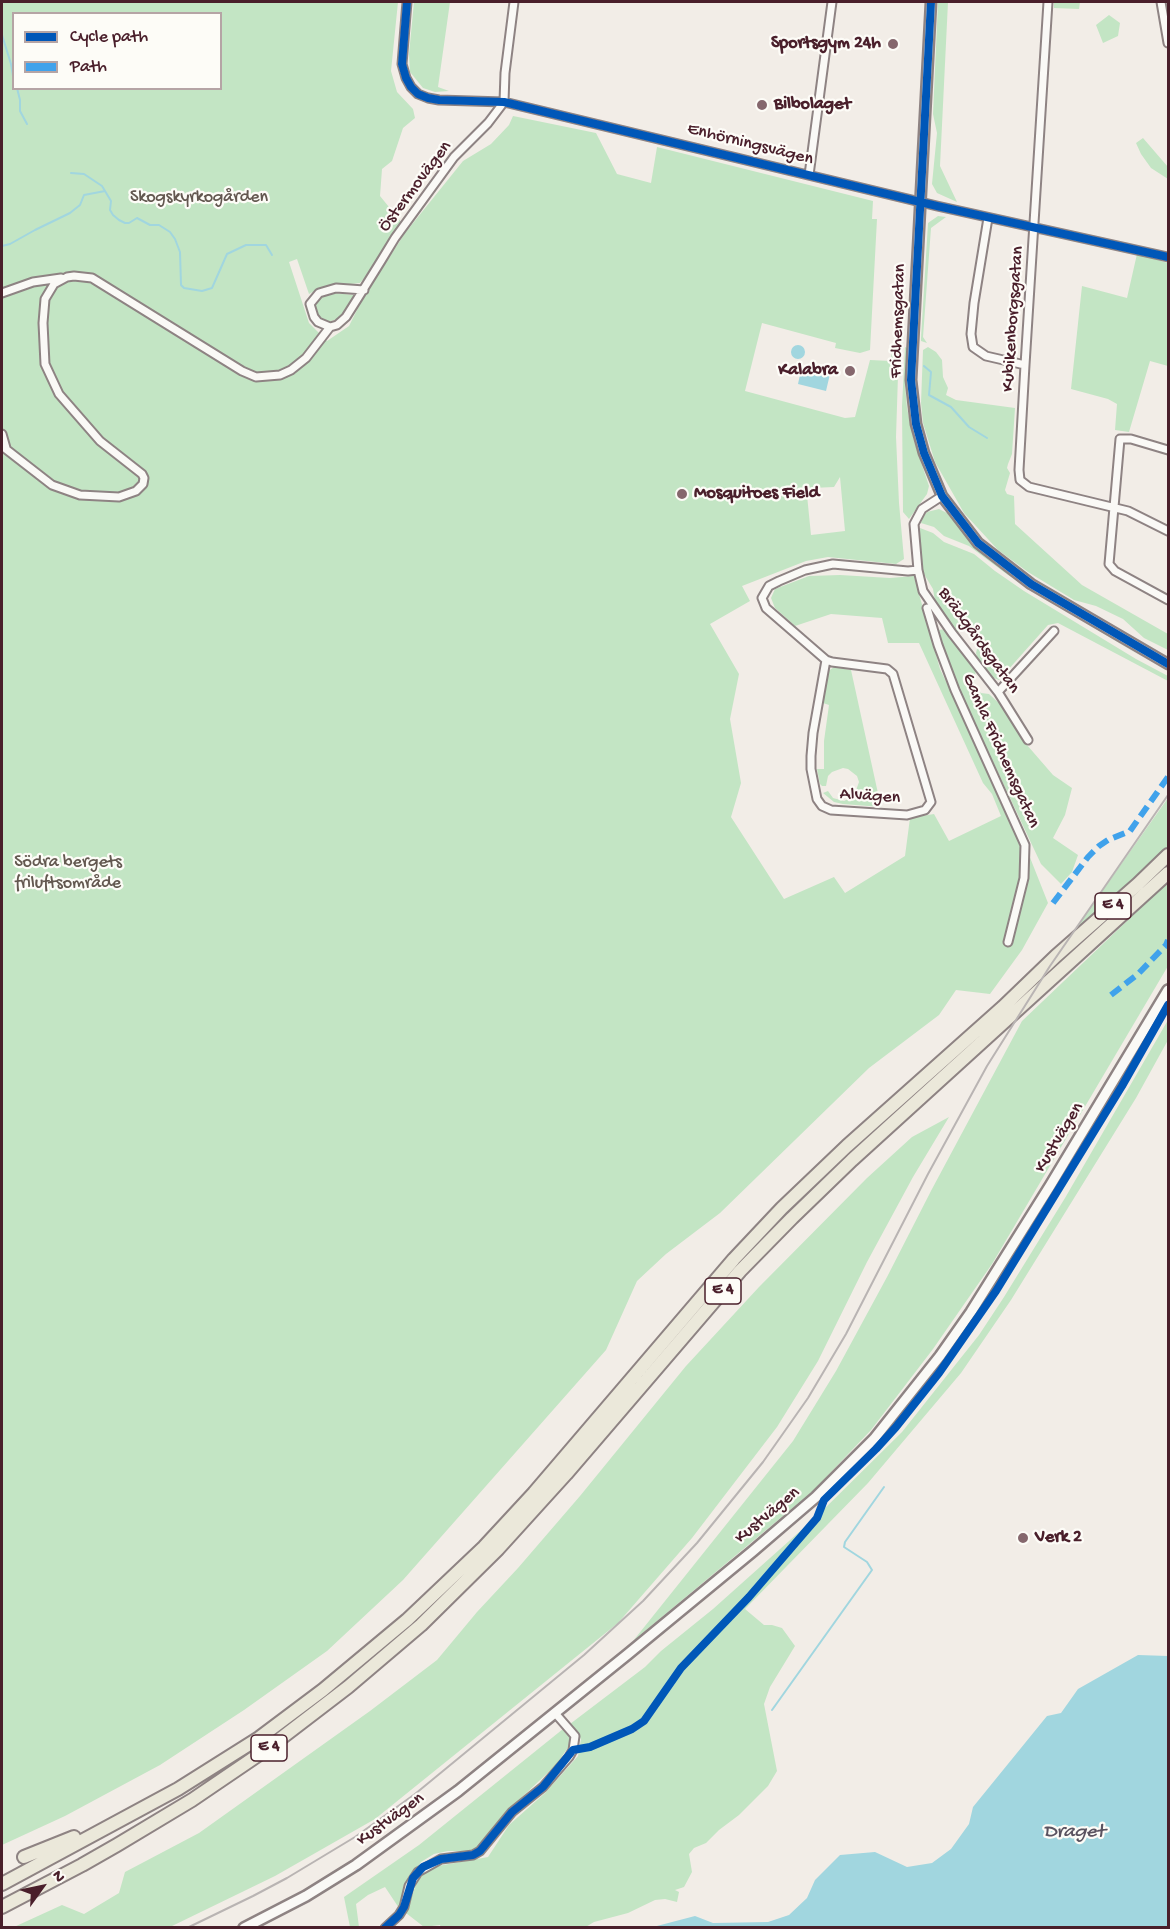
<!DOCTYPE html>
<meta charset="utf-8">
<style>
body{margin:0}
#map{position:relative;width:1170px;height:1929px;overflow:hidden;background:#f2ede7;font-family:"Gochi Hand",sans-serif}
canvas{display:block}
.frame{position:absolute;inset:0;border:3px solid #4a1f2b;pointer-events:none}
.legend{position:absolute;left:12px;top:12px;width:210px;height:78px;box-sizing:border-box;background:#fdfcf7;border:2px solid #b5a4a5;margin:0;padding:8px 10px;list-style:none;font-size:18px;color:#4a1f2b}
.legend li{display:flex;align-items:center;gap:12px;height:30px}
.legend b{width:30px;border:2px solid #b5a4a5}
.north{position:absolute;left:12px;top:1857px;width:60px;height:60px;-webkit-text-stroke:4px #fdfcf7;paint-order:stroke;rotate:57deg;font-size:16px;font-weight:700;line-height:24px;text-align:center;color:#4a1f2b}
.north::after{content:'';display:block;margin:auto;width:21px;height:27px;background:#4a1f2b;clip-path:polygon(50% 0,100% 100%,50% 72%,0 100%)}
</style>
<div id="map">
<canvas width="1170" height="1929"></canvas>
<div class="frame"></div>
<ul class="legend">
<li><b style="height:8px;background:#0057b8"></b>Cycle path</li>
<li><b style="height:8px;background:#40a2eb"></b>Path</li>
</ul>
<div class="north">N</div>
</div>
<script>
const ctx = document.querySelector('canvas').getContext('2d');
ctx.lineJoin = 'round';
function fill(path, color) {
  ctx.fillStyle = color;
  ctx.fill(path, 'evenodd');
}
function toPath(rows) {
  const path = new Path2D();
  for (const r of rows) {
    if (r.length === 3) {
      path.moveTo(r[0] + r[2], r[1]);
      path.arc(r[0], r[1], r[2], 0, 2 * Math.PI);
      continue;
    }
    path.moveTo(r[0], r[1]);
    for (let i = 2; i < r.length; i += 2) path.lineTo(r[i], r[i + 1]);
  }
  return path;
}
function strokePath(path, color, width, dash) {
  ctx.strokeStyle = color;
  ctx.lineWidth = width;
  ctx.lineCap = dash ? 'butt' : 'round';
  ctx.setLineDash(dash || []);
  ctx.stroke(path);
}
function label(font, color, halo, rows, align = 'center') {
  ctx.font = font + ' "Gochi Hand",sans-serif';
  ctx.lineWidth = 4.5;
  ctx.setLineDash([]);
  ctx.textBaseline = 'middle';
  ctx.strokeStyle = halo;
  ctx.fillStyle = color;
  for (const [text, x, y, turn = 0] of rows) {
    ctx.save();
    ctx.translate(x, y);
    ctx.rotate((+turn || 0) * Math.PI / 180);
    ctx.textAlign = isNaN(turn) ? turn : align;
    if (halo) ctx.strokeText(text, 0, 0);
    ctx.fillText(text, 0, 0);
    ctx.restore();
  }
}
fill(toPath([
 [2,2,398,2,391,71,397,92,413,109,415,118,403,128,392,161,382,169,380,196,402,223,367,275,360,283,322,287,309,294,297,259,289,262,309,323,327,341,349,326,363,298,405,233,463,161,491,144,509,125,513,116,596,133,617,174,651,183,657,147,873,201,872,219,877,219,870,350,860,353,835,348,836,343,762,323,745,391,845,418,855,417,870,360,891,361,892,344,899,344,896,437,899,503,904,559,896,564,828,557,806,561,742,586,750,601,710,624,739,674,730,719,741,783,731,817,784,899,834,877,845,893,905,856,910,818,934,814,949,841,1001,816,992,794,983,783,919,643,888,643,882,618,831,614,795,626,775,608,771,598,775,589,809,576,840,575,890,578,914,576,940,669,1029,855,1048,903,1022,950,990,994,956,990,939,1015,869,1068,720,1213,666,1254,637,1281,606,1350,403,1580,327,1651,244,1710,160,1765,65,1816,2,1845],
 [14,14,220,14,220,88,14,88],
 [840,477,845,531,811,535,807,495,812,488,834,487],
 [414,2,450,2,438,87,449,91,435,92,423,88,410,72,409,54],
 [938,2,948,2,940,166,957,202,937,193,932,184,937,133,933,114],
 [1054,2,1080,2,1079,9,1054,8],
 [1109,15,1120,23,1118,36,1103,43,1096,25],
 [1143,138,1168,167,1168,179,1151,168,1141,154,1136,143],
 [938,216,946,217,931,228,923,337,927,343,921,341,921,338,928,223],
 [1137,254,1168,263,1168,366,1150,361,1129,432,1115,430,1117,404,1108,399,1071,389,1082,286,1127,298],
 [334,293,354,295,354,298,340,318,328,322,317,315,315,308,318,300,324,294],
 [905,347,907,348,905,385,907,408,914,441,929,486,927,494,909,519,903,512,902,406],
 [928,347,936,352,942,360,943,377,948,388,946,395,956,400,1015,408,1012,454,1008,464,1007,468,1010,473,1005,490,1007,494,1014,496,1015,524,1082,585,1168,634,1168,650,1144,638,1123,619,1096,606,1074,600,1028,572,998,550,964,513,935,462,923,423,921,403,923,350],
 [939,509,947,513,972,543,1008,573,1142,657,1008,575,969,546,944,536,934,527,921,523,923,517,927,512],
 [920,528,933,533,944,542,974,554,995,571,1024,591,1136,659,1168,676,1168,681,1058,623,1048,625,999,680,991,677,978,661,976,653,978,645,974,634,964,629,955,633,936,607,933,589,924,574,922,565,918,530],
 [945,629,976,669,974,684,976,689,981,693,989,694,1001,705,1027,745,1053,775,1072,788,1065,815,1053,838,1078,855,1072,872,1061,884,1041,864,948,666,939,630],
 [834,667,851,670,881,807,843,804,834,802,823,793,828,791,833,798,844,801,854,796,859,782,857,776,848,769,843,768,832,772,828,776,826,786,822,786,820,784,817,769,824,769,824,741,829,705,823,703,827,672],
 [1168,798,1168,849,1135,882,1066,942],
 [1168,882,1168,966,992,1264,933,1349,871,1430,813,1491,633,1641,793,1441,836,1371,887,1277,932,1189,1022,1021],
 [1168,1020,1168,1040,1136,1098,1011,1300,961,1373,868,1483,745,1609,764,1625,772,1625,782,1628,795,1646,770,1687,764,1704,777,1771,768,1786,739,1815,719,1830,706,1843,694,1848,689,1854,692,1872,684,1887,675,1890,679,1892,677,1902,665,1899,655,1900,628,1913,594,1922,584,1928,441,1928,440,1925,424,1927,406,1913,416,1884,425,1872,438,1866,488,1857,509,1825,545,1793,578,1756,581,1739,570,1724,645,1667,661,1651,713,1609,817,1516,902,1432,979,1335,1004,1297,1065,1198],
 [949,1117,913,1177,867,1262,818,1361,777,1427,692,1538,618,1623,375,1819,275,1876,170,1927,14,1927,62,1905,84,1914,119,1893,125,1872,199,1833,370,1711,437,1660,477,1612,518,1568,580,1496,686,1366,759,1287,867,1178,912,1137],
 [563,1729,567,1732,570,1739,569,1746,556,1765,503,1815,480,1847,475,1851,448,1851,434,1854,421,1862,412,1876,399,1908,385,1887,368,1895,356,1904,359,1927,350,1927,344,1897,419,1845]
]), '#c3e5c4');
fill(toPath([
 [798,352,7],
 [801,370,824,376,825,373,830,374,826,391,798,384],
 [1138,1655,1168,1656,1168,1927,653,1927,695,1916,713,1923,768,1922,789,1915,807,1898,815,1880,840,1855,875,1852,907,1867,932,1863,951,1849,969,1824,973,1807,1047,1716,1061,1713,1078,1689]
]), '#a1d6df');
strokePath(toPath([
 [2,35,11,64,14,82],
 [17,88,20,100,20,111,27,124],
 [71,173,84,174,102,186,111,201,110,210,113,215,119,220,125,223,129,223,137,218,150,225,159,225,170,232,175,239,180,252,181,285,184,288,202,291,212,288,227,254,246,245,266,245,272,255],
 [2,246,10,244,35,230,70,213,80,205,84,195,105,191],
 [924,366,931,372,929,395,951,407,969,427,987,438],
 [772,1710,872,1570,867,1562,844,1547,845,1542,884,1487]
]), '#a1d6df', 2);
const minor = toPath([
 [407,2,402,64,406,78,411,87,418,94,428,98,439,100,504,102,937,206,1168,257],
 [1048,2,1025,365,1019,470,1020,480,1029,487,1128,511,1168,531],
 [1161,2,1168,43],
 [809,175,832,2],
 [988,218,974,303,971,334,973,347,986,356,1025,365],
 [364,290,336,288,319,293,310,304,314,317,318,322,330,327,337,325,346,317,358,298,381,261,395,238,454,157,488,123,504,102,505,73,514,2],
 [2,293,33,282,61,278],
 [2,434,6,448],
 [2,446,52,485,80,495,119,497,136,491,143,484,144,478,142,474,100,441,59,394,45,364,43,323,45,299,54,284,67,277,74,276,92,278,242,371,256,377,280,375,291,370,306,358,330,327],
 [1168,450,1131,439,1120,439,1109,564,1115,571,1168,600],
 [942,496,922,509,914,524,918,570,923,591,952,633,998,692,1028,740],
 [927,608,938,645,955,690,1025,845,1024,878,1008,942],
 [826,660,832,662,887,669,893,674,931,802,925,810,907,815,831,810,822,806,817,799,811,769,811,756,813,733,826,660,766,608,762,598,769,586,779,581,805,570,833,564,908,571,918,570],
 [998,692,1054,631],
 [385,1928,399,1915,404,1907,409,1886,418,1872,441,1859,473,1855,480,1851,512,1812,543,1787,569,1757,573,1750,575,1736,555,1713]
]);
const tertiary = toPath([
 [931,2,911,380,916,424,924,453,942,496,978,543,1031,584,1168,664]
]);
const secondary = toPath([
 [244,1928,306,1896,356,1865,458,1791,628,1654,753,1551,816,1497,874,1439,940,1356,971,1312,1050,1186,1168,990]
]);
const motorway = toPath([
 [24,1857,74,1837],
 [2,1884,178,1789,259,1738,323,1690,407,1620,484,1547,534,1493,734,1259,782,1208,847,1146,1003,1007,1056,956,1138,884,1168,855],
 [2,1907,82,1865,117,1845,192,1800,267,1749,348,1687,421,1625,498,1549,566,1474,740,1271,792,1218,852,1160,1168,873]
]);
strokePath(minor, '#8e8383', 11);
strokePath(tertiary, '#8e8383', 13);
strokePath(secondary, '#8e8383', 14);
strokePath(motorway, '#8e8383', 16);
strokePath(minor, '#faf9f6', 7);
strokePath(tertiary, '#faf9f6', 8);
strokePath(secondary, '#faf9f6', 9);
strokePath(motorway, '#ebe8da', 12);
strokePath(toPath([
 [187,1928,253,1896,287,1878,355,1837,415,1794,584,1655,643,1601,697,1543,763,1462,808,1398,846,1334,928,1174,987,1066,1050,966,1168,795]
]), '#b9b4b3', 2);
strokePath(toPath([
 [1053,903,1088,857,1099,846,1108,840,1130,831,1168,777],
 [1111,995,1138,974,1166,945,1168,940]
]), '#40a2eb', 6, [12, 6]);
strokePath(toPath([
 [407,2,402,64,406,78,411,87,418,94,428,98,439,100,504,102,937,206,1168,257],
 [931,2,911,380,916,424,924,453,942,496,978,543,1031,584,1168,664],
 [385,1928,399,1915,404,1907,413,1878,423,1867,441,1859,473,1855,480,1851,512,1812,543,1787,573,1750,590,1747,632,1729,644,1721,681,1668,749,1597,817,1518,824,1500,876,1449,896,1427,939,1373,996,1291,1122,1086,1168,1005]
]), '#0057b8', 8);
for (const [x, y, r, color] of [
 [893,44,6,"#85676d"],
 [762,105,6,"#85676d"],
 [850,371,6,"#85676d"],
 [682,494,6,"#85676d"],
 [1023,1538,6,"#85676d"]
]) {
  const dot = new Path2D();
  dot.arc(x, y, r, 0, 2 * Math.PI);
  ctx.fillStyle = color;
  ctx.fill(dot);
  strokePath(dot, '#fdfcf7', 2);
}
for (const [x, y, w] of [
 [1113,906,36],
 [723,1291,36],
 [269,1748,36]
]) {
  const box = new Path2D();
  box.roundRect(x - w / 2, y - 13, w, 26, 4.5);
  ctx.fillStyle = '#fdfcf7';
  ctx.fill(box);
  strokePath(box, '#4a1f2b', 1.5);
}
label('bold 16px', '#4a1f2b', null, [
 ["E 4",1113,906],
 ["E 4",723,1291],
 ["E 4",269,1748]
]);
label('bold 18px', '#4a1f2b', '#fdfcf7', [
 ["Sportsgym 24h",881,44,"right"],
 ["Bilbolaget",774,105],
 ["Kalabra",838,371,"right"],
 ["Mosquitoes Field",694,494],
 ["Verk 2",1035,1538]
], 'left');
label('18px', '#4a1f2b', '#fdfcf7', [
 ["Enhörningsvägen",750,145,14],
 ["Östermovägen",416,187,-53],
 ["Kubikenborgsgatan",1014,319,-86],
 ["Fridhemsgatan",899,321,-88],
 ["Brädgårdsgatan",978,641,54],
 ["Gamla Fridhemsgatan",1000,751,66],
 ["Alvägen",870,797,4],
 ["Kustvägen",1060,1138,-59],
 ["Kustvägen",768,1516,-40],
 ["Kustvägen",391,1820,-36]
]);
label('18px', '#635850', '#fdfcf7', [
 ["Skogskyrkogården",199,198],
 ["Södra bergets",68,863],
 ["friluftsområde",68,884]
]);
label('italic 20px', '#5a5360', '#fdfcf7', [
 ["Draget",1074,1833]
]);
</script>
